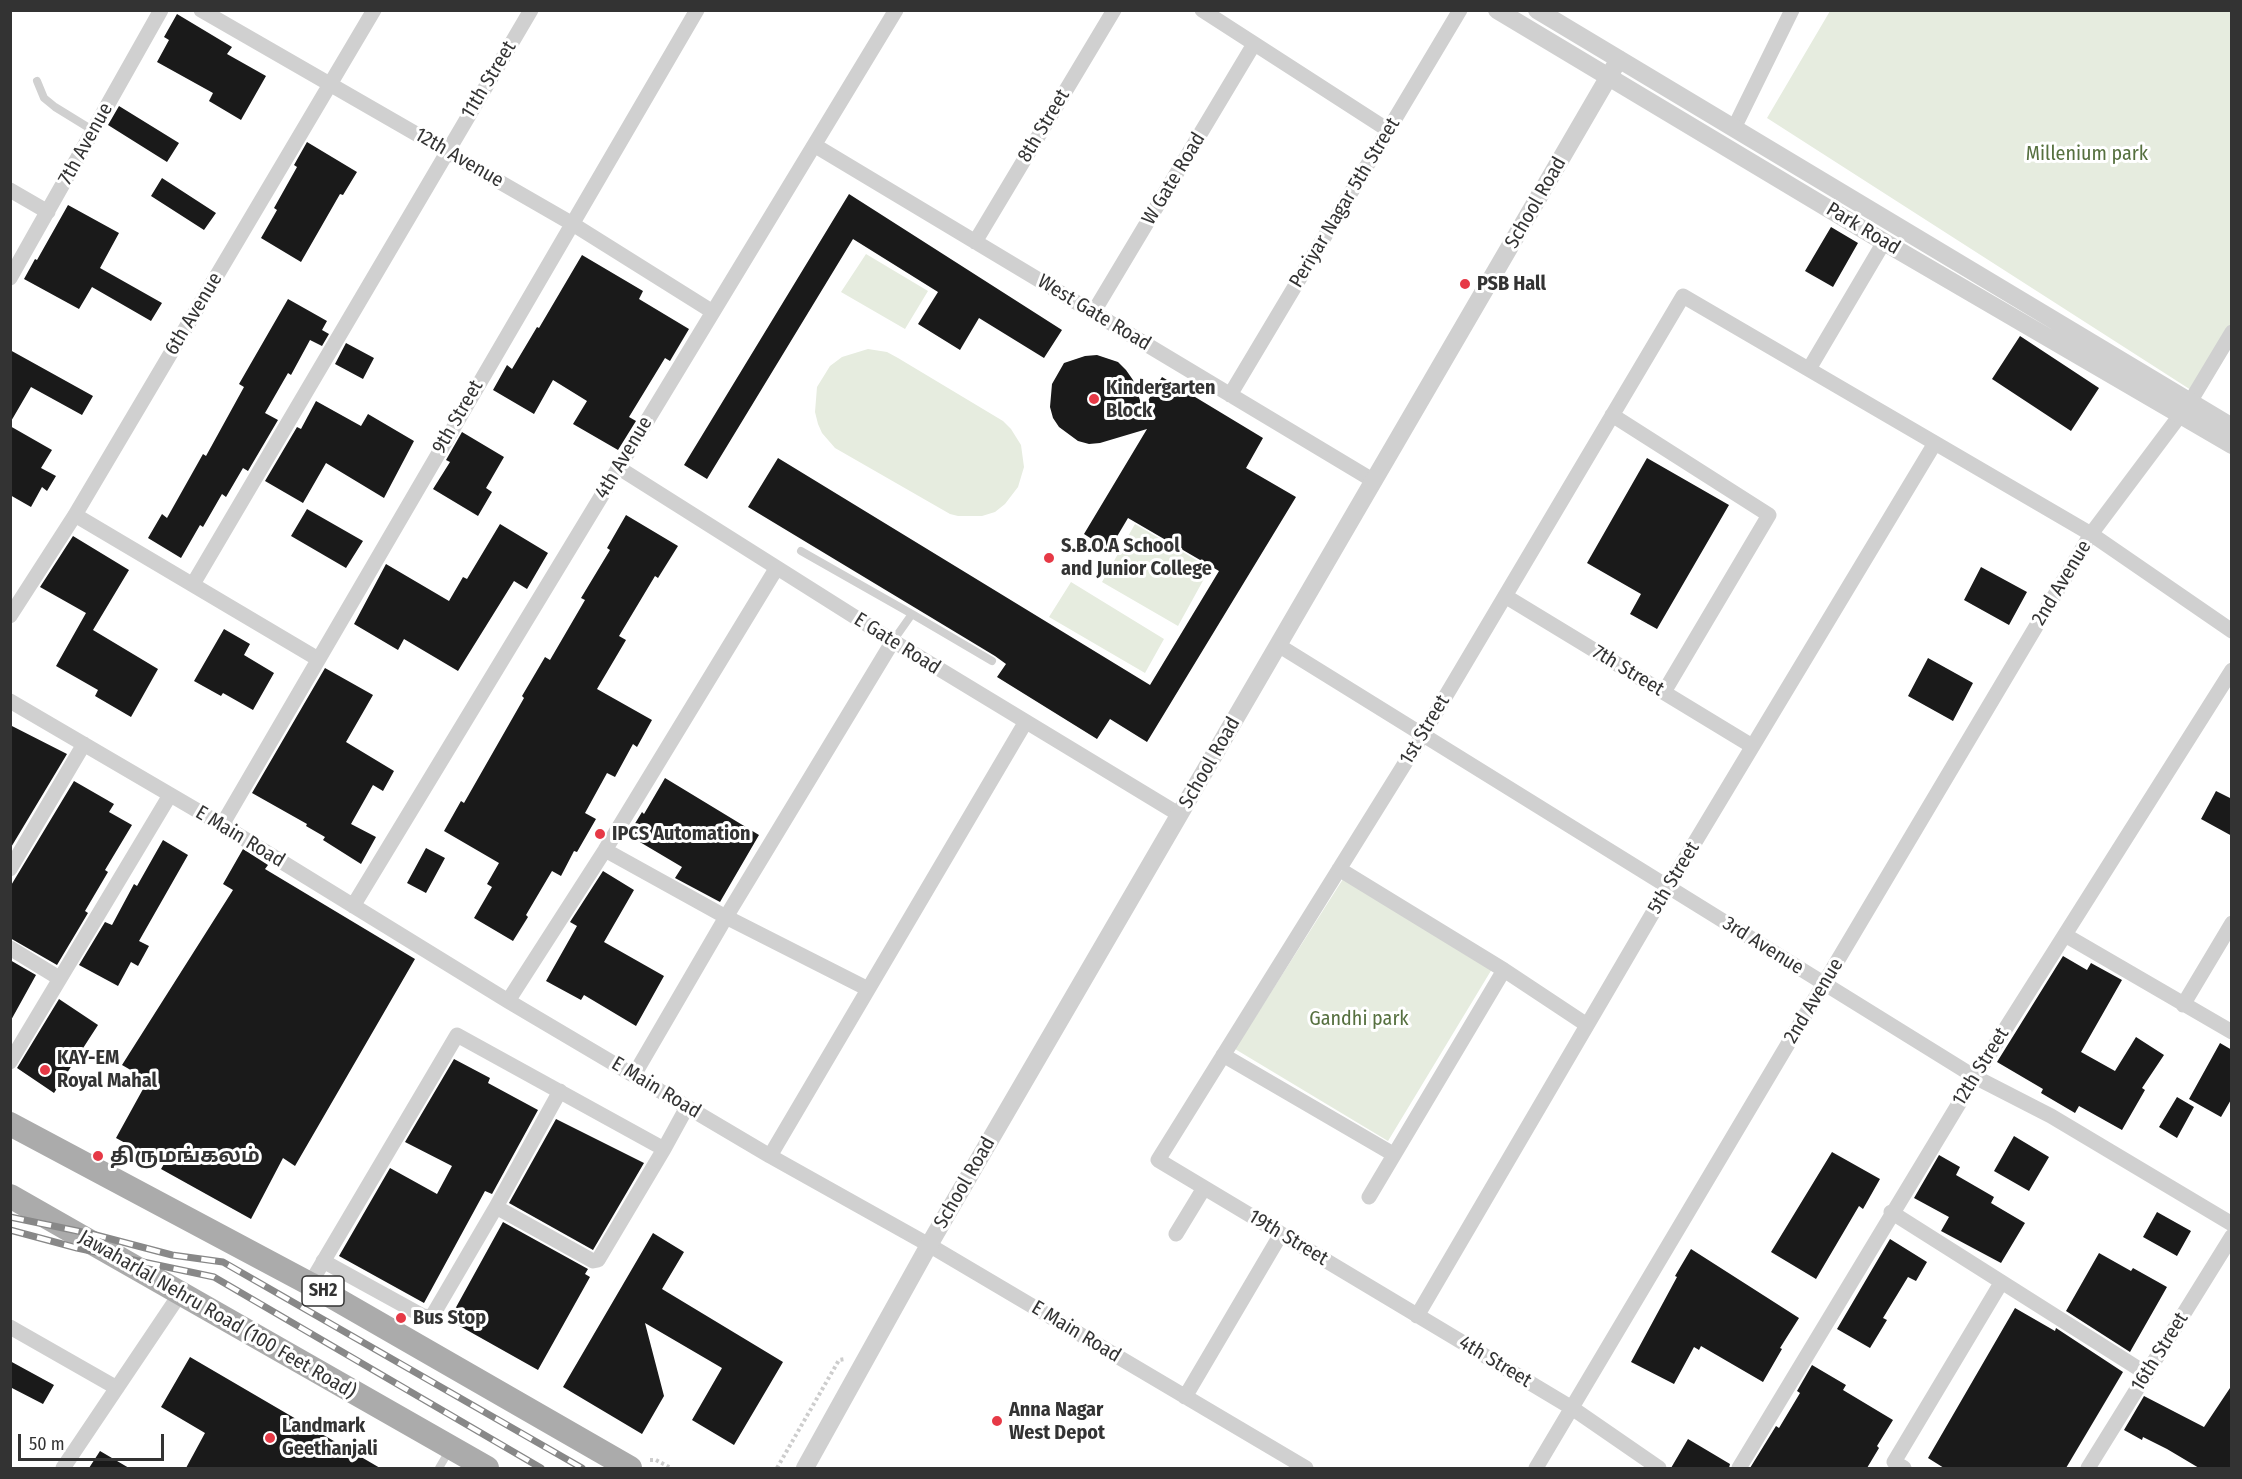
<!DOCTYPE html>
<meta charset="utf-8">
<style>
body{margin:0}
#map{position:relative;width:2242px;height:1479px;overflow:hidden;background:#fff;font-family:"Fira Sans Condensed",sans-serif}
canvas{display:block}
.frame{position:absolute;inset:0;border:12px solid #333;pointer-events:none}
.scale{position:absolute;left:18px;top:1434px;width:146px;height:27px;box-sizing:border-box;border:3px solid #333;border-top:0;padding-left:8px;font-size:18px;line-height:21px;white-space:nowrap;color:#333;-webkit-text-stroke:4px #fff;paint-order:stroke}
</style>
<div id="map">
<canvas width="2242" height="1479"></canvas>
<div class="frame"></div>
<div class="scale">50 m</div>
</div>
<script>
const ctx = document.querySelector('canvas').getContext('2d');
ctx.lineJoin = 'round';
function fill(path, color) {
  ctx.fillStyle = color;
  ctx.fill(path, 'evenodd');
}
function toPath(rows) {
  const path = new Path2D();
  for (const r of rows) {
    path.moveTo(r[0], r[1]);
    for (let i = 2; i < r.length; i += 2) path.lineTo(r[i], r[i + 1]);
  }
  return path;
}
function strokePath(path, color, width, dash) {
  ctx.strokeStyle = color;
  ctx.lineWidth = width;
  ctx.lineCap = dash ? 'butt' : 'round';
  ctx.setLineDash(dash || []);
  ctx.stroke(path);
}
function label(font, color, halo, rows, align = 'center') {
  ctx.font = font + ' "Fira Sans Condensed","Noto Sans Tamil",sans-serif';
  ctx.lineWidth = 6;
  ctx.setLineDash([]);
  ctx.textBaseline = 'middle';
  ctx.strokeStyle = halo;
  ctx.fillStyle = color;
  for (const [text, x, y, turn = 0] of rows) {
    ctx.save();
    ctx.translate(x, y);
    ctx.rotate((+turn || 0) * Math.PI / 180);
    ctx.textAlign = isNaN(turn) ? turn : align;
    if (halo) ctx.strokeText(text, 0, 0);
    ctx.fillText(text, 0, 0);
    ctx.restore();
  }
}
fill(toPath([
 [1830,11,2231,11,2231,341,2191,390,1767,118],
 [866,254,928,291,905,329,841,292],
 [868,349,887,352,898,358,1003,421,1011,429,1021,445,1024,467,1018,487,1005,504,995,512,982,516,958,516,950,514,835,448,822,433,818,424,815,412,817,387,830,366,842,357],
 [1135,524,1210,568,1178,626,1102,582],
 [1071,582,1164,639,1145,673,1049,617],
 [1343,879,1492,969,1388,1141,1235,1049]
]), '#e6ecdf');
fill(toPath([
 [177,14,232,47,227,54,266,76,241,120,209,101,213,93,157,62,169,40,164,37],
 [119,106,179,143,167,162,108,125],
 [307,142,357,172,343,195,340,194,301,262,261,238,277,210,274,208,297,167,294,165],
 [162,178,216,213,204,230,151,196],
 [849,194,1062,330,1044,358,979,318,960,350,918,324,938,292,853,239,707,479,684,465],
 [68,205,119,233,100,268,162,303,151,321,92,287,79,309,24,279,35,259,37,260],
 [1831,227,1858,243,1833,287,1805,271],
 [582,255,643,291,639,299,689,329,670,361,665,358,629,417,636,421,618,450,573,424,587,401,553,380,534,414,493,390,507,365,512,369,537,327,539,328],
 [288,299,327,321,322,330,329,334,322,346,310,340,291,375,288,373,265,413,278,420,248,471,243,468,226,497,222,494,203,527,200,525,181,558,148,538,162,514,167,518,203,454,206,456,244,387,239,384],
 [2020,336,2099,388,2071,431,1992,379],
 [346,343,374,358,363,379,335,364],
 [10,350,93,396,82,415,31,387,10,423],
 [1097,355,1118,362,1126,370,1133,380,1143,409,1162,377,1263,438,1246,468,1296,497,1147,742,1110,719,1097,739,997,677,1006,664,995,656,748,507,778,458,1150,685,1219,571,1128,518,1109,550,1084,534,1147,429,1100,443,1089,444,1078,441,1059,427,1053,418,1050,407,1052,384,1064,363,1085,356],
 [316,401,361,426,368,414,414,441,384,498,326,463,303,503,265,481,297,427,301,429],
 [10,426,52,450,41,468,56,476,47,491,42,487,31,507,10,495],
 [462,432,504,457,486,488,492,492,478,516,433,489,450,462,446,460],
 [1647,458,1729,505,1657,629,1630,614,1641,594,1587,563],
 [307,509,363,541,346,568,291,536],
 [626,515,678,546,658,578,655,576,619,636,626,640,597,689,652,720,637,747,633,744,615,777,607,773,585,813,596,819,577,852,574,851,561,876,552,871,526,915,528,917,513,941,474,918,492,887,487,884,499,863,444,831,461,801,464,803,524,698,522,696,545,657,550,660,585,600,581,598,610,550,607,548],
 [500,524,548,553,527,589,514,581,458,671,404,639,398,650,354,624,386,564,449,601,463,577,467,579],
 [73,536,129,570,93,630,158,669,131,717,95,696,98,690,56,666,86,613,40,587],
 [1981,567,2027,592,2009,625,1964,600],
 [224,629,250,644,244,655,274,673,253,710,223,693,221,696,194,681],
 [1928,658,1973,683,1953,721,1908,696],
 [325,668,373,695,346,742,394,771,383,791,373,785,351,824,376,837,361,864,323,840,325,837,306,826,307,824,252,793],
 [10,725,67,754,10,849],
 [665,778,759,835,720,902,675,878,682,867,628,835,642,812,644,814],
 [74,781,114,804,109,812,132,825,105,870,108,872,85,911,88,913,57,965,10,938,10,887],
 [2216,791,2232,799,2232,836,2201,819],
 [163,840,188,855,139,941,149,946,138,966,131,962,118,986,79,965,105,922,112,925,134,884,137,886],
 [426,848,445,858,426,893,407,883],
 [243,849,268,865,265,869,415,959,295,1166,283,1158,251,1219,161,1169,164,1164,116,1138,148,1080,122,1065,233,890,223,884],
 [603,871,634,890,604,942,664,976,636,1026,584,995,581,1000,546,981,577,926,570,922],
 [2063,956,2087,970,2091,963,2122,980,2081,1052,2115,1071,2136,1037,2164,1055,2142,1088,2145,1090,2122,1130,2079,1106,2075,1113,2041,1093,2043,1089,1997,1062],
 [10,960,36,975,10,1022],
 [59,999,98,1025,54,1093,17,1068],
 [2220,1043,2232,1050,2232,1098,2221,1117,2189,1099],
 [454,1059,490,1078,488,1083,538,1110,492,1194,485,1191,424,1303,339,1256,390,1168,437,1194,452,1166,405,1142],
 [2177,1097,2194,1107,2177,1138,2159,1127],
 [556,1119,644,1163,593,1250,509,1203],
 [2014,1136,2049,1157,2029,1191,1994,1171],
 [1832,1152,1880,1179,1863,1209,1859,1206,1816,1279,1771,1252],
 [1939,1155,1960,1167,1956,1175,1994,1197,1991,1203,2025,1223,2001,1263,1941,1231,1949,1217,1914,1198],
 [2157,1212,2191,1231,2177,1256,2143,1237],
 [503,1222,588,1269,585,1274,590,1277,538,1370,449,1320],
 [653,1233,684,1252,662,1289,783,1362,734,1445,692,1420,722,1368,645,1323,664,1396,642,1434,563,1387],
 [1890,1239,1927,1262,1916,1281,1908,1277,1883,1318,1887,1320,1870,1348,1837,1329],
 [1691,1249,1799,1318,1780,1348,1782,1349,1763,1382,1701,1346,1699,1350,1694,1347,1674,1384,1631,1362,1677,1277,1675,1276],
 [2099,1253,2131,1271,2133,1268,2167,1287,2130,1352,2066,1311],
 [2015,1308,2055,1331,2056,1328,2123,1372,2066,1468,1944,1468,1928,1458],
 [190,1357,380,1468,186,1468,205,1433,161,1407],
 [10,1361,54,1385,43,1404,10,1387],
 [1812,1365,1846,1385,1843,1390,1893,1420,1877,1446,1879,1448,1867,1468,1750,1468,1776,1426,1779,1428,1800,1393,1797,1391],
 [2232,1385,2232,1468,2199,1468,2167,1449,2143,1437,2142,1440,2124,1430,2144,1396,2204,1427],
 [1688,1439,1730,1464,1729,1468,1671,1468],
 [100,1451,129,1468,89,1468]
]), '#1a1a1a');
strokePath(toPath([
 [650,1460,656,1460,671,1468],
 [777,1468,839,1360,845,1359]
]), '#cdcdcd', 4, [3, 3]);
strokePath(toPath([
 [37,81,44,98,55,107,94,131],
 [801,551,912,614],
 [893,641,912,614,992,661],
 [439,1468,449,1451]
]), '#d0d0d0', 8);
strokePath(toPath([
 [201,10,571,223,713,312],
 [1202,10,1388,130],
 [1734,128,1792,10],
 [814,145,1374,481],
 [10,190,48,212],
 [975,242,1114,10],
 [10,278,161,10],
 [1093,313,1254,44],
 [1809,369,1884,242],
 [1230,395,1460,10],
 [1612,415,1769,515,1664,692],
 [619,468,893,641,1180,815],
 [75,515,318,659],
 [193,584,531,10],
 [1505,596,1752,746],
 [10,616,75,515,374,10],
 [1278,645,1975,1077,2051,1116,2232,1224],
 [10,701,222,825,508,1001,770,1156,929,1245,1306,1468],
 [222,825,697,10],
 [605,850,726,917,868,989],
 [10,869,84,744],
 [1339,869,1504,970,1587,1025],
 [353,906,896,10],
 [2065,935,2232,1032],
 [10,948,59,978],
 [508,1001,605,850,776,569],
 [2183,1005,2232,923],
 [1223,1055,1393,1154],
 [10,1062,170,795],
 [634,1075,726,917,893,641],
 [770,1156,1025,723],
 [1369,1197,1504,970],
 [496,1207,560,1091],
 [1891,1212,2147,1374],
 [1176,1234,1204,1188],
 [323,1261,423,1316,430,1317,434,1313,496,1207,593,1261,598,1260,664,1149],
 [310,1284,457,1035,664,1149,687,1107],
 [1417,1316,1668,887,1935,443],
 [10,1327,117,1388],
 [1185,1397,1281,1234],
 [63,1468,180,1294],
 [1536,1468,2091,534,2190,402,2232,332],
 [1659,1468,1572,1408,1158,1160,1422,736,1683,296,2091,534,2232,631],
 [1739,1468,1975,1077,2232,670],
 [1904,1468,1894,1462,2001,1283],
 [2088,1468,2232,1236]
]), '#d0d0d0', 15);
strokePath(toPath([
 [1497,10,1884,242,2232,445],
 [1537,10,2232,427],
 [805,1468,929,1245,1619,59]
]), '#d0d0d0', 18);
strokePath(toPath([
 [10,1124,310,1284,630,1468],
 [10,1196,487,1468]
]), '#ababab', 24);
const rail = toPath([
 [10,1217,92,1234,172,1255,223,1262,582,1468],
 [10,1230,77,1248,214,1277,541,1468]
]);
strokePath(rail, '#888', 7);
strokePath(rail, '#fff', 4.5, [14]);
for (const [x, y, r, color] of [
 [1465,284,6,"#e63946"],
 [1094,399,6,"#e63946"],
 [1049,558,6,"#e63946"],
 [600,834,6,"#e63946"],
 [45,1070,6,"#e63946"],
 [98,1156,6,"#e63946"],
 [401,1318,6,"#e63946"],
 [997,1421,6,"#e63946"],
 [270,1438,6,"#e63946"]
]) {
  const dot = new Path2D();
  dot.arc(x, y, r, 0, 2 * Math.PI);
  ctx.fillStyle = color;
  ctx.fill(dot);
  strokePath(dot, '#fff', 2);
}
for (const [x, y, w] of [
 [323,1291,42]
]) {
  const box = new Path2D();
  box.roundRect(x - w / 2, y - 15, w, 30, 4.5);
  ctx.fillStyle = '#fff';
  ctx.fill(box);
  strokePath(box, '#333', 1.5);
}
label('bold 18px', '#333', null, [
 ["SH2",323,1291]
]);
label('20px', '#333', '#fff', [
 ["11th Street",489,80,-59],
 ["8th Street",1044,126,-59],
 ["7th Avenue",86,144,-61],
 ["12th Avenue",459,158,30],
 ["W Gate Road",1174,179,-59],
 ["Periyar Nagar 5th Street",1345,203,-59],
 ["School Road",1536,203,-60],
 ["Park Road",1863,229,31],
 ["West Gate Road",1094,313,31],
 ["6th Avenue",194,314,-59],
 ["9th Street",458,417,-60],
 ["4th Avenue",624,458,-59],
 ["2nd Avenue",2062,583,-59],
 ["E Gate Road",897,644,32],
 ["7th Street",1628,671,31],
 ["1st Street",1425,730,-59],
 ["School Road",1210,763,-60],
 ["E Main Road",240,837,31],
 ["5th Street",1674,878,-59],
 ["3rd Avenue",1763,946,32],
 ["2nd Avenue",1814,1001,-59],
 ["12th Street",1981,1067,-58],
 ["E Main Road",656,1088,31],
 ["School Road",965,1183,-60],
 ["19th Street",1288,1238,31],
 ["Jawaharlal Nehru Road (100 Feet Road)",217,1315,30],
 ["E Main Road",1076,1332,31],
 ["16th Street",2160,1352,-58],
 ["4th Street",1495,1362,31]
]);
label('20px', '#56703f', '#fff', [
 ["Millenium park",2087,154],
 ["Gandhi park",1359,1019]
]);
label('bold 20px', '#333', '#fff', [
 ["PSB Hall",1477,284],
 ["Kindergarten",1106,388],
 ["Block",1106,411],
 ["S.B.O.A School",1061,546],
 ["and Junior College",1061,569],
 ["IPCS Automation",612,834],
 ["KAY-EM",57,1058],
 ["Royal Mahal",57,1081],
 ["திருமங்கலம்",110,1156],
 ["Bus Stop",413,1318],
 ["Anna Nagar",1009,1410],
 ["West Depot",1009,1433],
 ["Landmark",282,1426],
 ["Geethanjali",282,1449]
], 'left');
</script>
